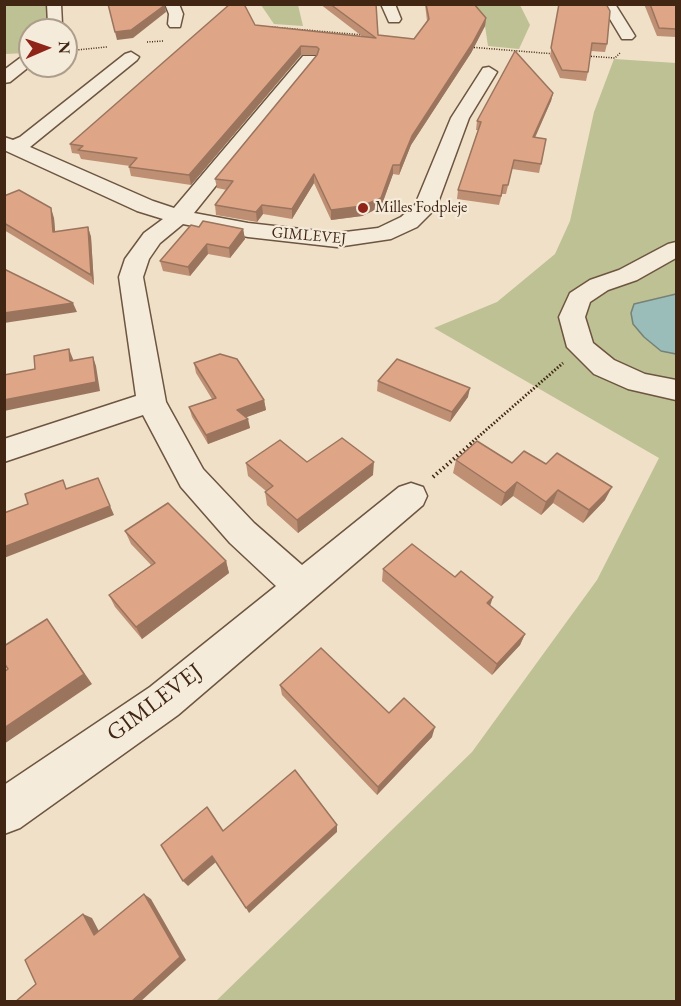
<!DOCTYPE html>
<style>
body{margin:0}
#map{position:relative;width:681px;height:1006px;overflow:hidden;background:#f0e0c7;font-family:"EB Garamond",serif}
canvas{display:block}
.frame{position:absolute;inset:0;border:6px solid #412713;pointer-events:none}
.north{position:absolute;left:18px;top:18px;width:60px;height:60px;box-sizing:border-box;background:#f5ebdb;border:2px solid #ad9d8b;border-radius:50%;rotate:88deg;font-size:16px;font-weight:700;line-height:24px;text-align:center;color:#412713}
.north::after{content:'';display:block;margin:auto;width:21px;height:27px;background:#8f2418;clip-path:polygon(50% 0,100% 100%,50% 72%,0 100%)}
</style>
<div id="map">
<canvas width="681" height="1006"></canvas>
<div class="frame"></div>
<div class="north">N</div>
</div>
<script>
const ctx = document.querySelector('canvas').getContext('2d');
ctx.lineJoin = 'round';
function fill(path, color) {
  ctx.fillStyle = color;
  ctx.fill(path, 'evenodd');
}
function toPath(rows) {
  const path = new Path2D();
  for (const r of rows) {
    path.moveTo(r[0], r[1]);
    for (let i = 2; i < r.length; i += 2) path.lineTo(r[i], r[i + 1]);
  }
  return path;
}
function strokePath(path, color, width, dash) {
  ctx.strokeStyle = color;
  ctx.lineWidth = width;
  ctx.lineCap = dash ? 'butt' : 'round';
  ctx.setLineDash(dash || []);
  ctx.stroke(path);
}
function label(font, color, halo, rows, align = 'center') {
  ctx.font = font + ' "EB Garamond",serif';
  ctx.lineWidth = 4.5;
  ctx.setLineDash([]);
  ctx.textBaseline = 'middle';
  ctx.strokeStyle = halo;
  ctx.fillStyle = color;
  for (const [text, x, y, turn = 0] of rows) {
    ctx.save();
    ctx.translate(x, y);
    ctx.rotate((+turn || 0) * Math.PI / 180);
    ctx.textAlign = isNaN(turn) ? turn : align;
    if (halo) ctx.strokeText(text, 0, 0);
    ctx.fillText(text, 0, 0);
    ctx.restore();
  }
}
fill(toPath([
 [5,5,48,5,49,25,45,30,30,30,30,50,27,53,5,54],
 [261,5,298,5,303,26,274,24],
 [473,5,520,5,530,25,519,49,488,46,484,19],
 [614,59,676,63,676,1001,215,1002,472,752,597,580,659,458,434,328,497,302,555,254,570,221,594,112]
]), '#bdc193');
const water = toPath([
 [676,294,676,354,661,351,644,337,633,324,631,313,634,304,676,294]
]);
fill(water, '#9abdb9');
strokePath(water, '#768177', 1.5);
const minor = toPath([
 [47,4,61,4,62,24,60,30,44,30,48,24,47,4],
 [165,4,179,4,183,14,180,27,170,27,168,24,169,14,165,4],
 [381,4,395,4,401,19,399,22,389,22,381,4],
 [601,4,615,4,635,36,632,39,622,39,601,4],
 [131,52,139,57,137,60,30,147,153,201,174,208,303,56,315,56,317,59,315,62,194,213,248,223,337,233,378,228,401,217,415,205,451,118,483,68,489,67,497,72,469,118,436,208,417,227,391,239,337,247,248,237,183,224,160,243,149,259,143,277,166,402,203,469,254,523,302,565,399,487,411,483,423,487,427,496,423,505,178,715,20,828,4,834,4,785,150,687,276,586,230,543,181,487,143,415,4,462,4,439,136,396,119,277,125,259,144,233,163,219,137,211,4,150,4,137,13,140,20,137,125,54,131,52],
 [30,53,30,66,10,82,4,83,4,70,24,55,30,53],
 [676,242,676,258,637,280,608,290,590,302,585,317,593,343,614,360,645,374,676,380,676,400,628,389,594,374,567,347,559,317,570,293,590,280,619,270,668,244,676,242]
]);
strokePath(minor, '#6d5540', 3);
strokePath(toPath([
 [517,4,563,5],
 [272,27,363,35],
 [147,42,164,41],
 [469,47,555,54],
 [66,51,107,47],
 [586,56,615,58,620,53]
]), '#412713', 1.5, [1, 1.5]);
strokePath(toPath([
 [470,444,563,363]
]), '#412713', 3, [1.5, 2]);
strokePath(toPath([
 [433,477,472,443]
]), '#412713', 4, [1.5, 3]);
fill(minor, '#f5ebdb');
fill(toPath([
 [320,4,376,4,378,35,414,39,427,21,425,4,474,4,486,18,485,26,471,53,411,145,399,175,393,174,381,207,362,216,331,220,314,183,292,219,263,214,257,222,216,215,215,205,227,190,217,188,215,179,317,55,301,55,191,185,131,176,129,167,130,166,81,159,79,154,72,153,70,144,255,25,363,37],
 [559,4,607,44,605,52,591,51,588,72,586,81,560,78,550,56],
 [644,4,676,4,676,37,657,36],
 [553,93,551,101,535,138,541,164,539,173,512,169,506,194,502,194,499,205,457,199,458,190,478,130,476,130,477,121],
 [4,196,54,218,55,232,88,227,91,237,94,285,4,230],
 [199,227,243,229,245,239,230,258,208,254,190,276,163,271,160,261],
 [194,363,264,400,266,410,246,417,250,428,208,444,192,417,189,407,212,399,196,373],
 [378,381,468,397,450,422,377,391],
 [456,460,512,463,605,500,583,523,553,503,541,515,513,496,501,506,453,473],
 [307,462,373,475,298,533,267,505,265,492,266,491,248,476,246,463],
 [125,531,226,561,229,573,142,639,115,607,109,595,151,565,131,544],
 [383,569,490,606,525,634,520,645,492,675,382,581],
 [280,685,389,713,432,737,377,795,282,695]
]), '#bf8f74');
fill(toPath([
 [165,5,166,12,133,38,117,40,115,32],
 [486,18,485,26,471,53,411,145,399,175,400,165,412,136],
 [301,46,301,55,191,185,189,175],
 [553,93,551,101,531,146,533,137],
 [393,165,393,174,381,207,362,216,331,220,331,210],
 [314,174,314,183,292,219,292,209],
 [262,205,263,214,257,222,256,212],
 [51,208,54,218,56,242,53,232],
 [88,227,91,237,94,285,91,275],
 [243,229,245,239,230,258,229,248],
 [207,244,208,254,190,276,188,267],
 [73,303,77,312,4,323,4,313],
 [69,349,73,359,74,371,70,361],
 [93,357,96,366,100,391,4,411,4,400],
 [470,388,468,397,450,422,452,412],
 [264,400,266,410,239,420,237,410],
 [248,419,250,428,208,444,206,435],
 [374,462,373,475,298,533,297,520],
 [98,478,114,515,4,558,4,547],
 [517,482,513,496,501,506,505,493],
 [612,487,605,500,583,523,589,510],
 [558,490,553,503,541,515,546,502],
 [226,561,229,573,142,639,136,627],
 [493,597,489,609,487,603],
 [47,619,92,684,4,744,4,728],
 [525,634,520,645,492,675,497,664],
 [435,727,432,737,377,795,378,787],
 [337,825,337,832,249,913,246,908],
 [212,856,216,862,188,886,183,881],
 [144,894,151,899,186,960,140,1002,131,1002],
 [83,914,92,918,103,939,94,935]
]), '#9b745e');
const building = toPath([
 [108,4,165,4,165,5,131,30,115,32,108,4],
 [230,4,244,4,255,25,376,38,330,4,376,4,378,35,414,39,429,19,426,4,474,4,486,18,472,44,412,136,400,165,393,165,381,198,362,206,331,210,314,174,292,209,262,205,256,212,215,205,233,181,215,179,317,55,319,49,317,47,301,46,189,175,129,167,137,158,78,150,83,146,70,144,230,4],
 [559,4,606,4,610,11,607,44,592,43,588,72,562,70,551,48,559,4],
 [650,4,676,4,676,29,659,28,650,4],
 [515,51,553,93,533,137,546,139,541,164,514,160,508,185,503,185,501,196,458,190,481,122,477,121,515,51],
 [19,190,51,208,53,232,88,227,91,275,4,223,4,196,19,190],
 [203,221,243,229,229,248,207,244,188,267,160,261,191,225,199,227,203,221],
 [4,269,73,303,4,313,4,269],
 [69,349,70,361,93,357,96,382,4,400,4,375,35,369,34,356,69,349],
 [220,354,237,359,264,400,237,410,248,419,206,435,189,407,216,398,194,363,220,354],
 [397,359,470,388,452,412,378,381,397,359],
 [342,438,374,462,297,520,265,492,273,486,246,463,280,440,307,462,342,438],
 [477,441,512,463,524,451,546,464,557,453,612,487,589,510,558,490,546,502,517,482,505,493,456,460,477,441],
 [98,478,110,506,4,547,4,513,28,504,25,494,63,480,66,489,98,478],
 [168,503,226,561,136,627,109,595,155,563,125,531,168,503],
 [412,544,455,577,461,571,493,597,487,603,525,634,497,664,383,569,412,544],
 [47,619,84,674,4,728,4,672,8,669,4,663,4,646,47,619],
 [321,648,389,713,404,698,435,727,378,787,280,685,321,648],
 [295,770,337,825,246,908,212,856,183,881,161,845,207,807,223,831,295,770],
 [144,894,180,957,131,1002,15,1002,36,984,25,960,83,914,94,935,144,894]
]);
fill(building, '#dea687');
strokePath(building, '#9b745e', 1.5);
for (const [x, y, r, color] of [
 [363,208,6,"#8f2418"]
]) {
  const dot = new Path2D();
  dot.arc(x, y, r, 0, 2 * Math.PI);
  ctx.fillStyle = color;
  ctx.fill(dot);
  strokePath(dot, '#f5ebdb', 2);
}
label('16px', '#412713', '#f5ebdb', [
 ["Milles Fodpleje",375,208]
], 'left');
label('16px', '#412713', '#f5ebdb', [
 ["GIMLEVEJ",309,236,5]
]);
label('24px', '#412713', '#f5ebdb', [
 ["GIMLEVEJ",155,703,-37]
]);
</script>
